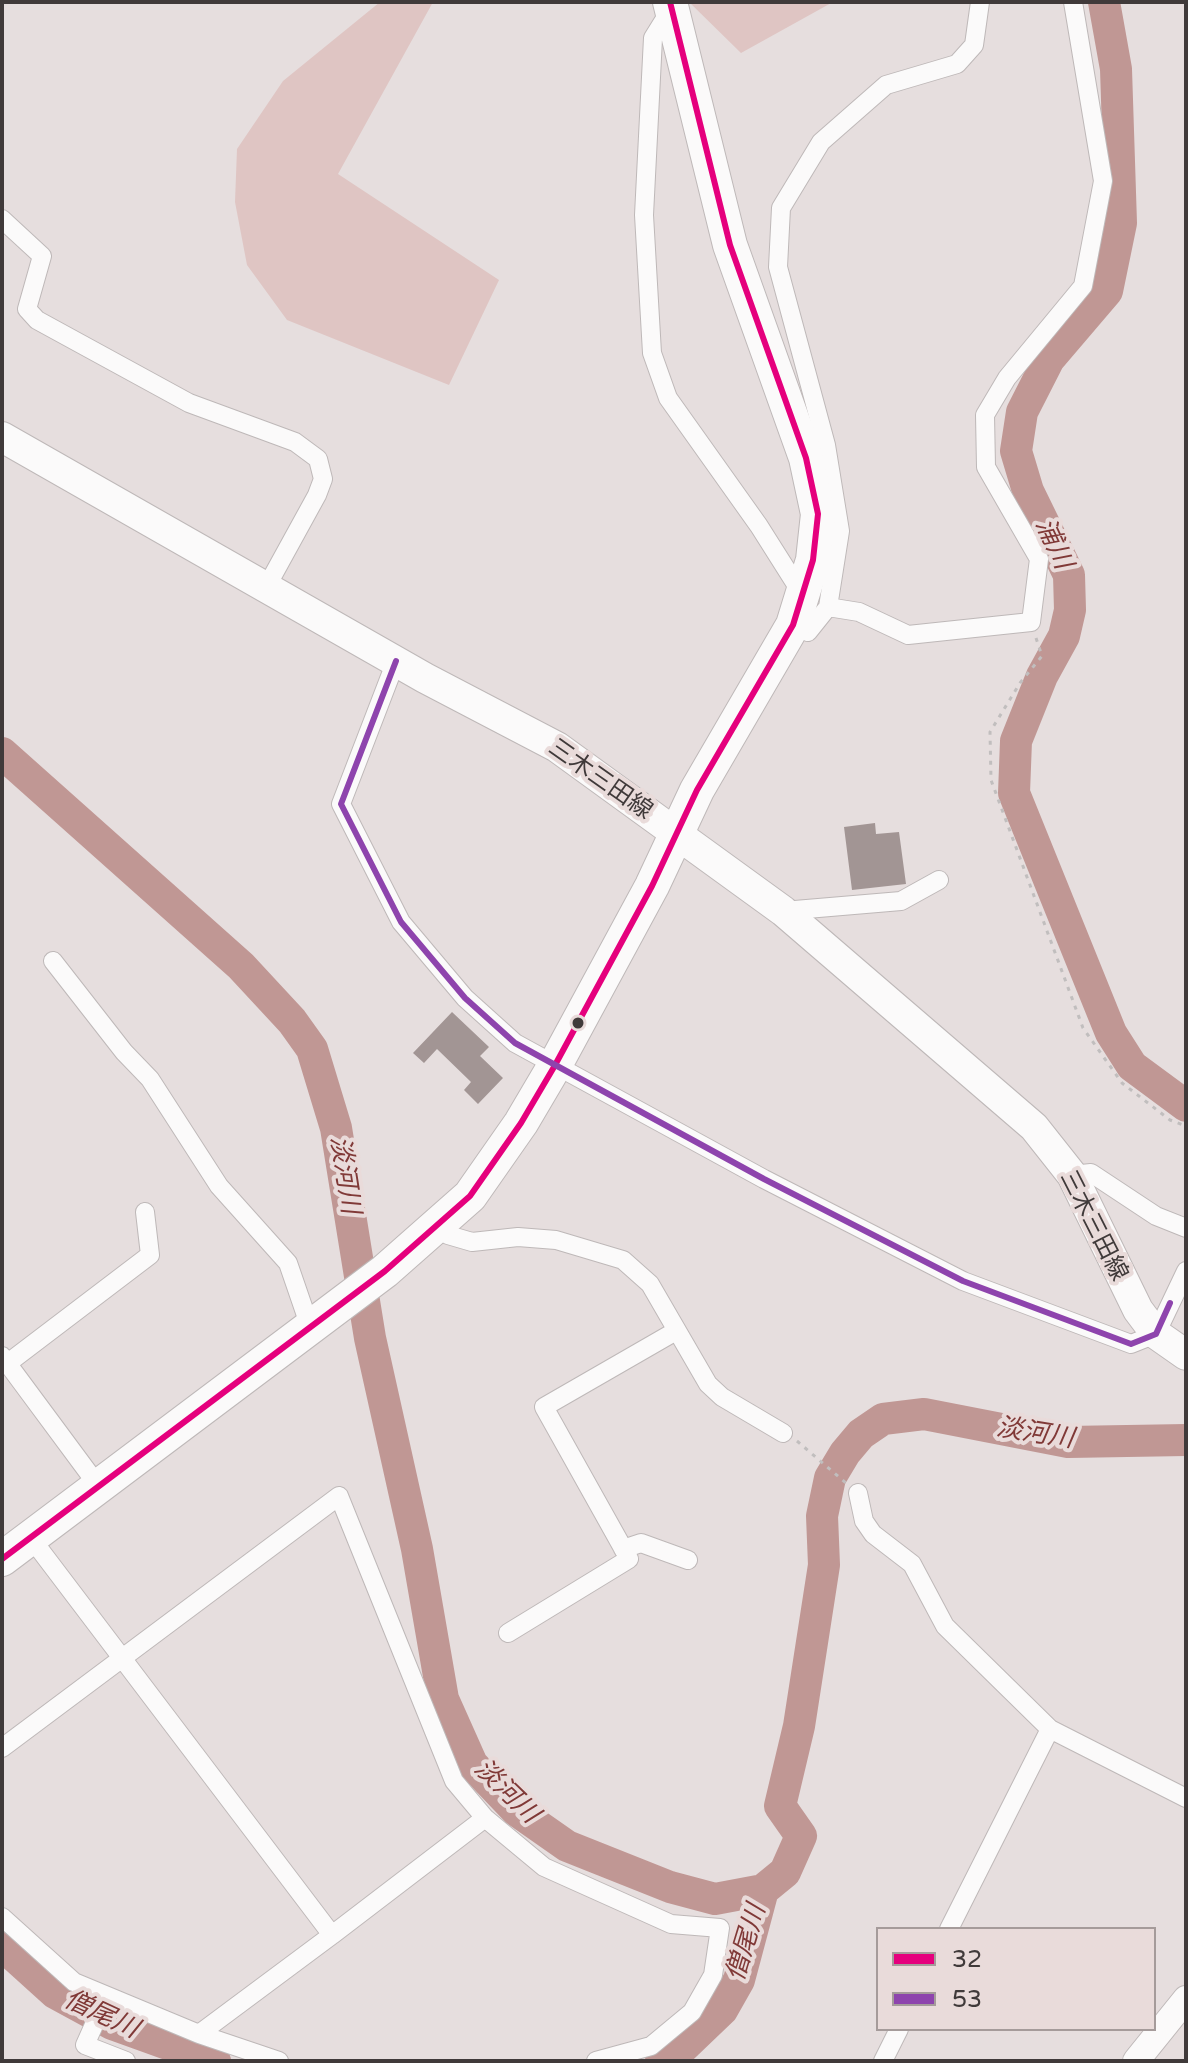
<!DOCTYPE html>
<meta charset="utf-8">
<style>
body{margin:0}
#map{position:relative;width:1188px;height:2063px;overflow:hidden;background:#e6dede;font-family:"Varela Round",sans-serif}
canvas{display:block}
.frame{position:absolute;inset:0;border:4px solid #403a3a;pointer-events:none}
.legend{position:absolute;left:876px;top:1927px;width:280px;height:104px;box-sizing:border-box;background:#e9dbda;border:2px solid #a59b9a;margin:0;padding:10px 14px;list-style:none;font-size:24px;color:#403a3a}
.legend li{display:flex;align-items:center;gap:16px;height:40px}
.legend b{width:40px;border:2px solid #a59b9a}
</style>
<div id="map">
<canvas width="1188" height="2063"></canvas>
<div class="frame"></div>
<ul class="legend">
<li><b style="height:10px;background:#e5007d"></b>32</li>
<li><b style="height:10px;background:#8e44ad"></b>53</li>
</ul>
</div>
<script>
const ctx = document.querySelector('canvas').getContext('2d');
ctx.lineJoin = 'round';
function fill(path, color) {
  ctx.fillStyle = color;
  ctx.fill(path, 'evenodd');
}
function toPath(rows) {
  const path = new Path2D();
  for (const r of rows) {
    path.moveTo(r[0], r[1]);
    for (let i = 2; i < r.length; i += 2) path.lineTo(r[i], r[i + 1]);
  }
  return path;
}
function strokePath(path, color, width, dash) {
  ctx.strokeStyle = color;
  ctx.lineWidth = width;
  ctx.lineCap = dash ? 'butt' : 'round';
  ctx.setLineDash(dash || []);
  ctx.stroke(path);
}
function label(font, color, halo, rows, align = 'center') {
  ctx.font = font + ' "Varela Round","Noto Sans JP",sans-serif';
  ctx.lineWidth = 8;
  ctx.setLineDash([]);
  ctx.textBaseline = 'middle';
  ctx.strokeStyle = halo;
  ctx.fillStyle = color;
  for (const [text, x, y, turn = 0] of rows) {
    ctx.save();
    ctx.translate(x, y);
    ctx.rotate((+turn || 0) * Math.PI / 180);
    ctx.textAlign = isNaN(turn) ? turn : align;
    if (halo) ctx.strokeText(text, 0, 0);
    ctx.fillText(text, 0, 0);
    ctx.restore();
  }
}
fill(toPath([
 [380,2,433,2,338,174,499,280,449,385,287,320,247,265,235,202,237,149,283,81],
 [689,2,833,2,741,53]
]), '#dfc5c3');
strokePath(toPath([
 [1104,2,1116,69,1121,223,1107,291,1049,359,1022,412,1016,451,1028,491,1069,575,1070,610,1064,636,1042,676,1016,741,1014,793,1111,1033,1132,1066,1186,1106],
 [2,753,241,966,292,1021,312,1049,336,1128,370,1338,417,1549,443,1699,472,1764,517,1811,567,1846,670,1887,715,1899,763,1890,785,1872,801,1836,780,1806,799,1726,824,1565,822,1516,830,1478,845,1453,861,1434,883,1419,924,1414,1068,1442,1186,1440],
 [2,1945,55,1993,112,2024,215,2061],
 [661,2061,677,2053,722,2010,739,1980,763,1890]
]), '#c09794', 32);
fill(toPath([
 [875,823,876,834,899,832,906,884,852,890,844,827],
 [452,1012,489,1047,480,1056,503,1078,478,1104,464,1090,471,1082,437,1049,424,1063,413,1053]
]), '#a29594');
const street = toPath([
 [671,9,653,38,644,215,652,353,668,398,759,526,802,594],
 [2,219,42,256,27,309,37,320,189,403,295,442,318,459,323,479,317,495,267,586],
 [828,607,859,612,908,635,1031,622,1039,559,986,467,985,415,1007,378,1083,286,1103,181,1073,2],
 [793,625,808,632,828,607,840,531,826,445,778,267,781,208,821,142,886,85,957,64,974,45,980,2],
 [396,661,341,804,401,922,465,998,515,1043,764,1179,963,1281,1131,1344,1156,1334,1186,1271],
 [783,911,901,901,939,880],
 [53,961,124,1052,150,1079,219,1186,288,1263,310,1327],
 [1072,1175,1091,1173,1156,1216,1186,1228],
 [437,1226,448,1235,472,1242,518,1237,556,1240,623,1260,650,1284,708,1384,722,1397,783,1433],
 [2,1356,99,1487],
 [8,1363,150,1255,145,1212],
 [858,1493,864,1521,873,1534,912,1564,945,1626,1050,1729,1186,1798],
 [623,1549,641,1543,688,1560],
 [508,1633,629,1559,544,1407,676,1331],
 [2,1748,339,1496,454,1781,485,1818,544,1867,671,1924,720,1928,713,1975,692,2012,651,2046,596,2061],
 [2,1917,74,1982,199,2034,332,1935,31,1538],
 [949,1929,1050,1729],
 [332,1935,485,1818],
 [106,1998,85,2045,126,2061],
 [199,2034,279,2061],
 [883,2061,899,2029]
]);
const secondary = toPath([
 [1136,2061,1186,1999]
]);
const primary = toPath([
 [2,437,425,678,557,747,783,911,1034,1127,1072,1175,1138,1310,1156,1334,1186,1355]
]);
const highway = toPath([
 [2,1559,385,1271,470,1196,521,1123,554,1067,652,886,697,790,793,625,813,560,818,514,806,458,730,245,670,2]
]);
strokePath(street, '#beb8b8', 20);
strokePath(secondary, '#beb8b8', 28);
strokePath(primary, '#beb8b8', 32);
strokePath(highway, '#beb8b8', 36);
strokePath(toPath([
 [1036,638,1042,656,1020,683,990,732,991,780,1083,1028,1122,1083,1170,1120,1186,1126],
 [797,1441,846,1483]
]), '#c1bebe', 3, [4, 6]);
strokePath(street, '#fbfafa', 18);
strokePath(secondary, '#fbfafa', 26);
strokePath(primary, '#fbfafa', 30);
strokePath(highway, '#fbfafa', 34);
strokePath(toPath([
 [2,1559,385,1271,470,1196,521,1123,554,1067,652,886,697,790,793,625,813,560,818,514,806,458,730,245,670,2]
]), '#e5007d', 6);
strokePath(toPath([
 [396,661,341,804,401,922,465,998,515,1043,764,1179,963,1281,1131,1344,1156,1334,1170,1303]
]), '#8e44ad', 6);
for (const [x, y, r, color] of [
 [578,1023,7,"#403a3a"]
]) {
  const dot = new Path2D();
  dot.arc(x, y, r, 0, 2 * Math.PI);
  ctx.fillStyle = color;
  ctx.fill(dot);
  strokePath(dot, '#e9dbda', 3);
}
label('24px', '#403a3a', '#e9dbda', [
 ["三木三田線",600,780,35],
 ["三木三田線",1093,1226,63]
]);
label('italic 26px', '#803937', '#e9dbda', [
 ["浦川",1053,544,65],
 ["淡河川",344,1175,81],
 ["淡河川",1035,1434,9],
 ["淡河川",506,1792,44],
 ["僧尾川",747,1943,-73],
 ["僧尾川",101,2015,25]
]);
</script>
